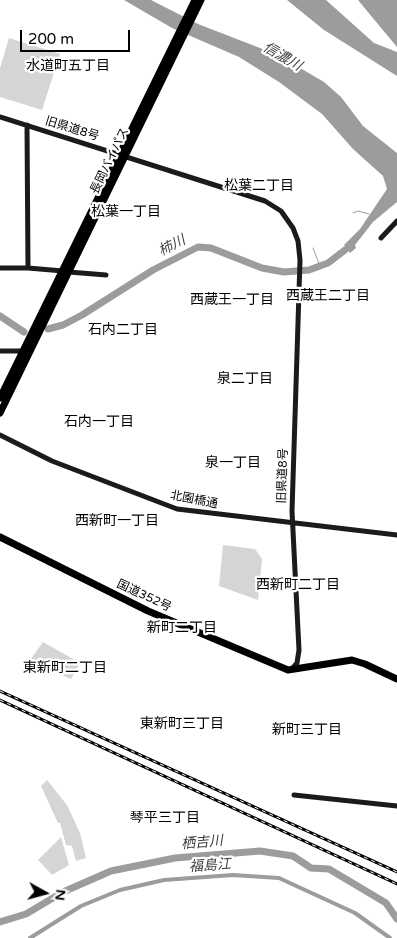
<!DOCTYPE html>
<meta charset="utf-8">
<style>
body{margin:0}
#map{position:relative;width:397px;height:938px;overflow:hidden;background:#fff;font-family:"Varela Round",sans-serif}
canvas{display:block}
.north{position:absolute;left:20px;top:868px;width:50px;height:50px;-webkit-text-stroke:4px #fff;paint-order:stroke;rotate:97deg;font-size:14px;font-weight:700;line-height:20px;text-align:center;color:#000}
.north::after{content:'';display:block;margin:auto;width:18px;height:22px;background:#000;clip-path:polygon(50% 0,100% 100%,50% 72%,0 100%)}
.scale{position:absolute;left:20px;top:30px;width:110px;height:22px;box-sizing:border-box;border:2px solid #000;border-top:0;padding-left:6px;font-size:15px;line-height:18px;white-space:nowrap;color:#000;-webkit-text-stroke:4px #fff;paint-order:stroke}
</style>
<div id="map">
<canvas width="397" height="938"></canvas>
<div class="north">N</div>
<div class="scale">200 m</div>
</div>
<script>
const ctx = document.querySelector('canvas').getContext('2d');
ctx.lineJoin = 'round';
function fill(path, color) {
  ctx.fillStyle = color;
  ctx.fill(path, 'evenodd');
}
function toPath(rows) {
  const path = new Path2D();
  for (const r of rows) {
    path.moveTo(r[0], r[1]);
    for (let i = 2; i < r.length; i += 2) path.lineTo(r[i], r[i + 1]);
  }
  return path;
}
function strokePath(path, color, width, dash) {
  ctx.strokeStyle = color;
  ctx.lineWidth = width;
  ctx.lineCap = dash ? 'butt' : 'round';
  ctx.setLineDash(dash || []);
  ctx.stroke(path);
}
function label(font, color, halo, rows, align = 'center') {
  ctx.font = font + ' "Varela Round","Noto Sans JP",sans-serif';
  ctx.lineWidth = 4.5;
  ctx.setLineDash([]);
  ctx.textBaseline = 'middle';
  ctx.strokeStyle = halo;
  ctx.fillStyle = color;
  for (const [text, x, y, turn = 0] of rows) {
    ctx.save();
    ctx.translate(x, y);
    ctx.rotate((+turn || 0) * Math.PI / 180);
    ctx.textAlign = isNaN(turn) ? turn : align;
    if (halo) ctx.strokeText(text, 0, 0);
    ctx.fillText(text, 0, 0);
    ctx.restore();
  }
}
fill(toPath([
 [9,38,60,54,42,110,0,97,0,68],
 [223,545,255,549,262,559,258,600,219,586],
 [43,642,80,663,71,679,30,660],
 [47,780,67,805,80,833,86,858,76,861,72,846,66,845,60,823,58,823,41,786],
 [61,837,69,865,52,875,38,860]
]), '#d5d5d5');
fill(toPath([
 [124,0,151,0,198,24,278,55,324,82,341,97,363,126,397,153,397,202,373,222,355,245,356,248,350,253,344,245,360,229,387,189,383,176,353,149,322,114,279,82,239,57,172,28],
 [287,0,326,0,374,43,397,52,397,76,324,30],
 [358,0,397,0,397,47,372,17]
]), '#9c9c9c');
strokePath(toPath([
 [353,213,358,211,369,214],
 [313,248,320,266]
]), '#9c9c9c', 1);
strokePath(toPath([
 [30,938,81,906,120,890,164,880,233,875,279,878,355,913,390,938]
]), '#9c9c9c', 4);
strokePath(toPath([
 [0,316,24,332],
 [48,329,63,325,82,315,153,270,198,247,211,248,262,268,284,272,309,270,328,263,345,250],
 [0,922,26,914,63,892,111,871,175,858,260,851,293,856,311,868,329,869,386,903,397,919]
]), '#9c9c9c', 7);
strokePath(toPath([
 [0,117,265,201,281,211,293,228,298,241,300,260,292,511,299,650,297,663,291,670],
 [27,125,28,268],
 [381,238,397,221],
 [0,268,28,268,63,271],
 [69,272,106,275],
 [0,351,25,351],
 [0,435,52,461,177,509,397,535],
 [294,795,397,806]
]), '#1b1b1b', 5);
strokePath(toPath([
 [0,398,195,0],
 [0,413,201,0],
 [0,537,148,611,288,670,352,660,365,664,397,679]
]), '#000', 7);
const rail = toPath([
 [0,691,397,872],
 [0,700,397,884]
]);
strokePath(rail, '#000', 3);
strokePath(rail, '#fff', 1, [4]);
label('12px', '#000', '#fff', [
 ["旧県道8号",72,129,17],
 ["長岡バイパス",110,161,-64],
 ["旧県道8号",283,476,-88],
 ["北園橋通",194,500,11],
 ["国道352号",144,596,25]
]);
label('italic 14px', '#3d3d3d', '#fff', [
 ["信濃川",282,57,30],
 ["柿川",172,246,-27],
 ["栖吉川",202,843,-5],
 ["福島江",210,866,-4]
]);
label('14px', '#000', '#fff', [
 ["水道町五丁目",68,66],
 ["松葉二丁目",259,186],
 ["松葉一丁目",126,212],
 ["西蔵王二丁目",328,296],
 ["西蔵王一丁目",232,300],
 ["石内二丁目",123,330],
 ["泉二丁目",245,379],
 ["石内一丁目",99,422],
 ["泉一丁目",233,463],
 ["西新町一丁目",117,521],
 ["西新町二丁目",298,585],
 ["新町二丁目",182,628],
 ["東新町二丁目",65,668],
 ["東新町三丁目",182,724],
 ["新町三丁目",307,730],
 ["琴平三丁目",165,818]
]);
</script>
